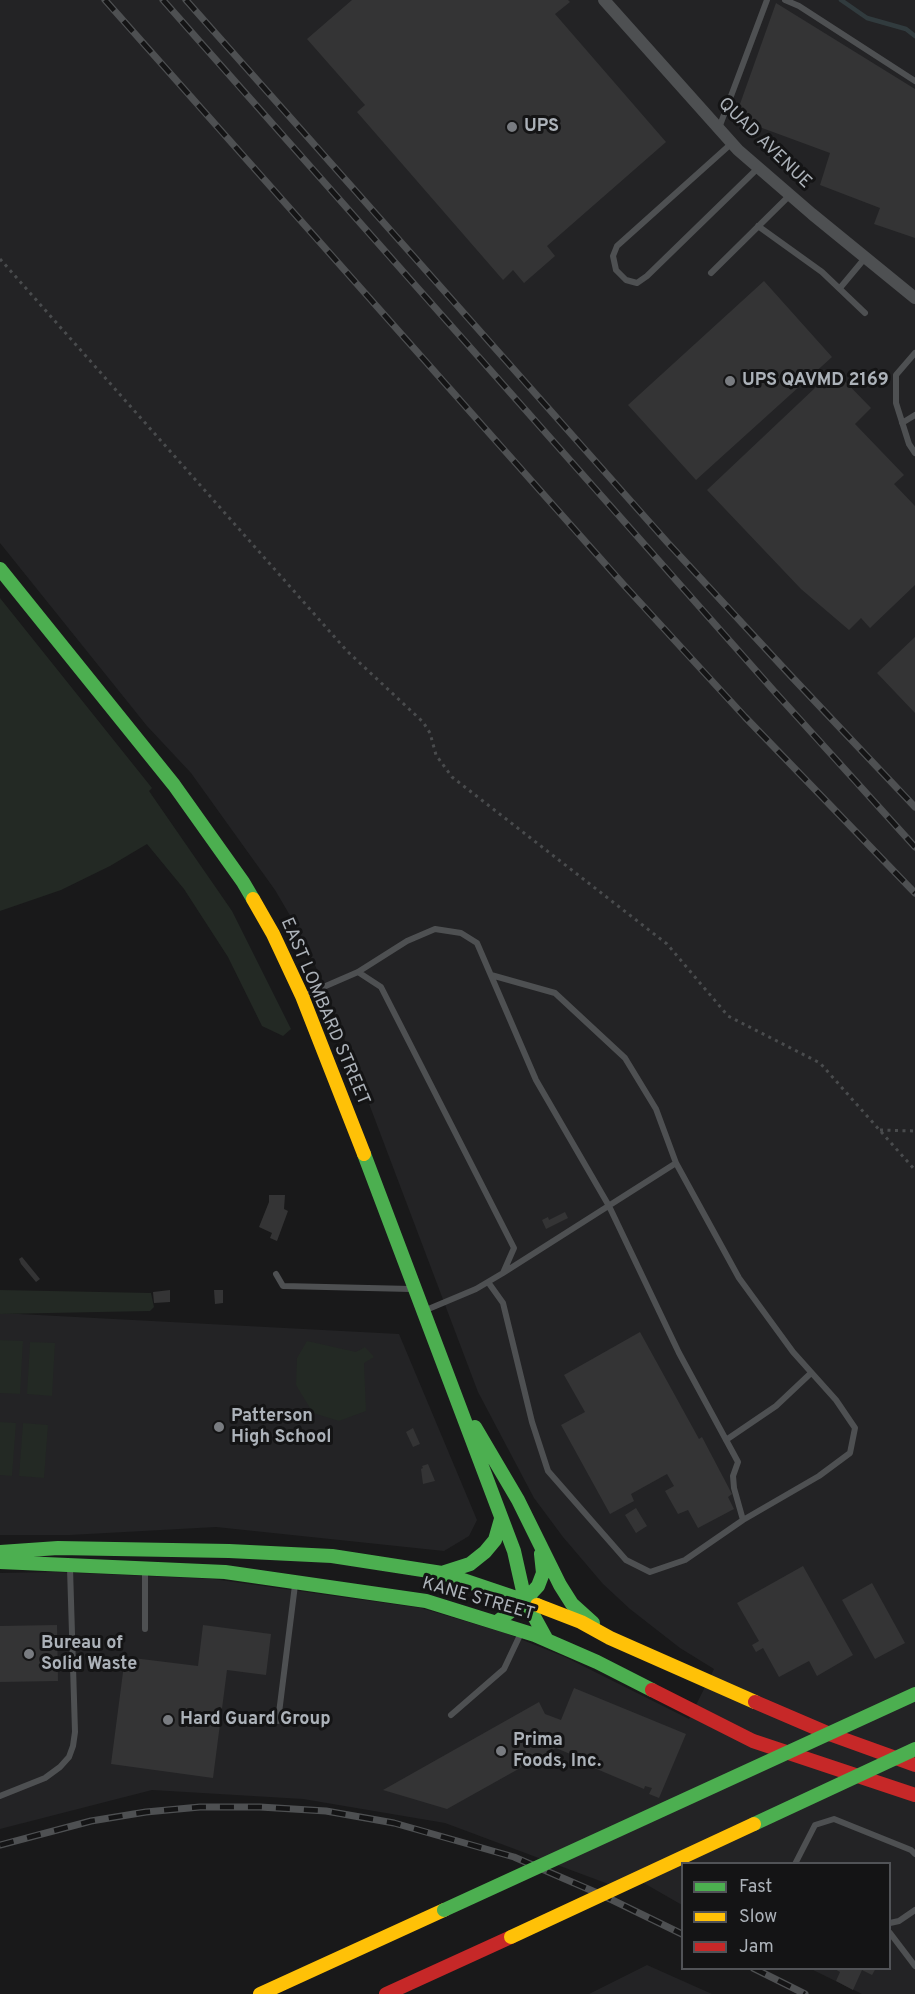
<!DOCTYPE html>
<style>
body{margin:0}
#map{position:relative;width:915px;height:1994px;overflow:hidden;background:#19191a;font-family:Overpass,sans-serif}
canvas{display:block}
.legend{position:absolute;left:681px;top:1862px;width:210px;height:108px;box-sizing:border-box;background:#141415;border:2px solid #515357;margin:0;padding:8px 10px;list-style:none;font-size:18px;color:#acb2b9}
.legend li{display:flex;align-items:center;gap:12px;height:30px}
.legend b{width:30px;border:2px solid #515357}
</style>
<div id="map">
<canvas width="915" height="1994"></canvas>
<ul class="legend">
<li><b style="height:8px;background:#4caf50"></b>Fast</li>
<li><b style="height:8px;background:#ffc107"></b>Slow</li>
<li><b style="height:8px;background:#c62828"></b>Jam</li>
</ul>
</div>
<script>
const ctx = document.querySelector('canvas').getContext('2d');
ctx.lineJoin = 'round';
function fill(path, color) {
  ctx.fillStyle = color;
  ctx.fill(path, 'evenodd');
}
function toPath(rows) {
  const path = new Path2D();
  for (const r of rows) {
    path.moveTo(r[0], r[1]);
    for (let i = 2; i < r.length; i += 2) path.lineTo(r[i], r[i + 1]);
  }
  return path;
}
function strokePath(path, color, width, dash) {
  ctx.strokeStyle = color;
  ctx.lineWidth = width;
  ctx.lineCap = dash ? 'butt' : 'round';
  ctx.setLineDash(dash || []);
  ctx.stroke(path);
}
function label(font, color, halo, rows, align = 'center') {
  ctx.font = font + ' Overpass,sans-serif';
  ctx.lineWidth = 6;
  ctx.setLineDash([]);
  ctx.textBaseline = 'middle';
  ctx.strokeStyle = halo;
  ctx.fillStyle = color;
  for (const [text, x, y, turn = 0] of rows) {
    ctx.save();
    ctx.translate(x, y);
    ctx.rotate((+turn || 0) * Math.PI / 180);
    ctx.textAlign = isNaN(turn) ? turn : align;
    if (halo) ctx.strokeText(text, 0, 0);
    ctx.fillText(text, 0, 0);
    ctx.restore();
  }
}
fill(toPath([
 [0,0,915,0,915,1994,862,1994,811,1969,890,1968,890,1864,682,1864,682,1905,635,1878,627,1891,445,1823,303,1799,152,1790,0,1829,0,1573,55,1572,213,1579,421,1608,505,1633,565,1657,689,1719,714,1669,680,1648,630,1609,603,1584,563,1537,534,1498,478,1392,323,982,295,924,275,890,191,773,147,726,0,543],
 [0,1313,399,1334,477,1520,469,1536,444,1551,216,1527,70,1535,0,1535],
 [647,1965,712,1994,589,1994]
]), '#232325');
fill(toPath([
 [0,598,152,788,149,791,232,911,291,1029,283,1036,262,1026,228,957,184,889,147,844,110,866,61,890,0,911],
 [0,1290,151,1293,154,1307,150,1311,0,1314],
 [0,1340,23,1341,20,1394,0,1393],
 [307,1341,356,1352,365,1347,374,1357,364,1363,366,1411,339,1421,313,1413,296,1385,297,1358],
 [30,1342,55,1343,52,1396,27,1394],
 [0,1422,16,1423,12,1476,0,1475],
 [23,1423,48,1425,44,1478,19,1476]
]), '#232924');
strokePath(toPath([
 [841,0,867,18,906,29,915,36]
]), '#313b3e', 4.5);
fill(toPath([
 [352,0,568,0,570,2,555,14,666,142,547,246,555,256,524,283,513,270,503,280,357,112,365,105,307,39],
 [776,3,915,89,915,238,874,224,880,208,820,185,830,153,735,118],
 [764,281,832,357,696,480,628,405],
 [834,370,871,408,855,424,904,475,894,484,915,506,915,585,870,628,861,618,849,630,801,589,707,490],
 [915,637,915,713,877,673],
 [269,1195,285,1195,284,1209,288,1211,277,1241,270,1238,272,1233,259,1227,269,1202],
 [565,1212,568,1218,546,1229,542,1220,548,1217,549,1220],
 [22,1257,40,1279,36,1282,21,1264,19,1259],
 [170,1290,170,1302,154,1303,153,1292],
 [214,1290,223,1290,223,1303,215,1304],
 [640,1332,699,1439,702,1437,732,1494,728,1497,734,1509,698,1528,688,1510,678,1514,665,1491,674,1486,667,1474,631,1494,634,1501,610,1514,561,1425,585,1412,564,1375],
 [413,1428,420,1444,413,1447,406,1432],
 [428,1464,435,1481,423,1484,421,1469,423,1468,422,1466],
 [636,1508,647,1526,636,1533,625,1515],
 [803,1566,853,1655,817,1676,809,1661,779,1677,763,1648,756,1652,752,1645,759,1641,737,1603],
 [872,1583,905,1643,875,1659,842,1600],
 [57,1625,58,1681,0,1682,0,1626],
 [203,1625,271,1634,266,1675,227,1670,213,1778,111,1764,125,1657,198,1666],
 [574,1688,686,1734,659,1798,649,1794,652,1788,645,1786,644,1789,580,1762,582,1759,556,1748,447,1809,383,1790,539,1702,545,1714,561,1720],
 [833,1968,876,1968,872,1975,862,1970,853,1990,836,1981,840,1972]
]), '#343435');
strokePath(toPath([
 [0,259,347,651,423,722,430,733,436,755,452,777,667,944,728,1016,820,1063,915,1170],
 [880,1130,915,1131]
]), '#494b4d', 3, [3, 4.5]);
strokePath(toPath([
 [785,0,799,6,915,81],
 [719,128,767,0],
 [732,143,617,246,613,256,616,270,626,280,637,283,647,276,758,168],
 [758,226,822,272,865,313],
 [711,273,790,195],
 [840,288,865,258],
 [915,353,896,375,896,403,909,444,915,453],
 [902,423,915,415],
 [358,972,381,987,514,1248,503,1273,476,1289,426,1310],
 [491,975,555,993,625,1058,656,1109,676,1163,503,1273],
 [305,995,358,972,407,941,435,929,461,933,477,943,536,1080,609,1206,679,1353,738,1462,733,1476,734,1488,743,1520,685,1560,650,1572,626,1560,548,1471,532,1422,503,1303,488,1282],
 [676,1163,739,1278,793,1352,836,1400,855,1428,850,1453,819,1476,743,1520],
 [276,1274,283,1286,411,1289],
 [726,1440,776,1406,811,1373],
 [145,1572,145,1629],
 [451,1715,504,1669,521,1633],
 [278,1721,295,1585],
 [0,1796,45,1778,60,1767,69,1757,73,1746,75,1732,70,1568],
 [795,1864,815,1825,834,1819,911,1850,915,1854],
 [890,1923,899,1921,915,1910],
 [890,1933,915,1966]
]), '#4e5052', 6);
strokePath(toPath([
 [604,0,738,150,812,214,915,298]
]), '#4e5052', 12);
strokePath(toPath([
 [0,569,174,785,243,882,253,899],
 [364,1154,514,1551,525,1600,547,1640],
 [475,1427,518,1500,560,1585,572,1604,593,1623],
 [0,1552,58,1548,229,1551,332,1556,442,1573,537,1605],
 [0,1562,225,1572,426,1601,535,1635,597,1662,652,1690],
 [442,1573,470,1564,485,1552,495,1540,501,1519],
 [497,1622,525,1600,538,1586,543,1573,541,1554]
]), '#4caf50', 14);
strokePath(toPath([
 [253,899,273,934,302,996,364,1154],
 [537,1605,581,1622,610,1638,755,1702],
 [260,1994,444,1910]
]), '#ffc107', 14);
strokePath(toPath([
 [652,1690,753,1741,915,1795],
 [755,1702,832,1735,915,1765],
 [386,1994,511,1937]
]), '#c62828', 14);
const rail = toPath([
 [105,0,623,584,745,717,915,893],
 [163,0,774,691,915,847],
 [186,0,667,542,791,676,915,807],
 [0,1845,91,1821,146,1812,200,1807,260,1807,326,1811,394,1823,514,1857,602,1895,682,1934],
 [753,1968,805,1994]
]);
strokePath(rail, '#4e5052', 7);
strokePath(rail, '#141415', 4.5, [14]);
strokePath(toPath([
 [754,1824,915,1749],
 [444,1910,915,1694]
]), '#4caf50', 14);
strokePath(toPath([
 [511,1937,754,1824]
]), '#ffc107', 14);
for (const [x, y, r, color] of [
 [512,127,6,"#797c81"],
 [730,381,6,"#797c81"],
 [219,1427,6,"#797c81"],
 [29,1654,6,"#797c81"],
 [168,1720,6,"#797c81"],
 [501,1751,6,"#797c81"]
]) {
  const dot = new Path2D();
  dot.arc(x, y, r, 0, 2 * Math.PI);
  ctx.fillStyle = color;
  ctx.fill(dot);
  strokePath(dot, '#141415', 2);
}
label('bold 18px', '#acb2b9', '#141415', [
 ["UPS",524,127],
 ["UPS QAVMD 2169",742,381],
 ["Patterson",231,1417],
 ["High School",231,1438],
 ["Bureau of",41,1644],
 ["Solid Waste",41,1665],
 ["Hard Guard Group",180,1720],
 ["Prima",513,1741],
 ["Foods, Inc.",513,1762]
], 'left');
label('18px', '#acb2b9', '#141415', [
 ["QUAD AVENUE",764,144,44],
 ["EAST LOMBARD STREET",324,1012,67],
 ["KANE STREET",478,1600,16]
]);
</script>
